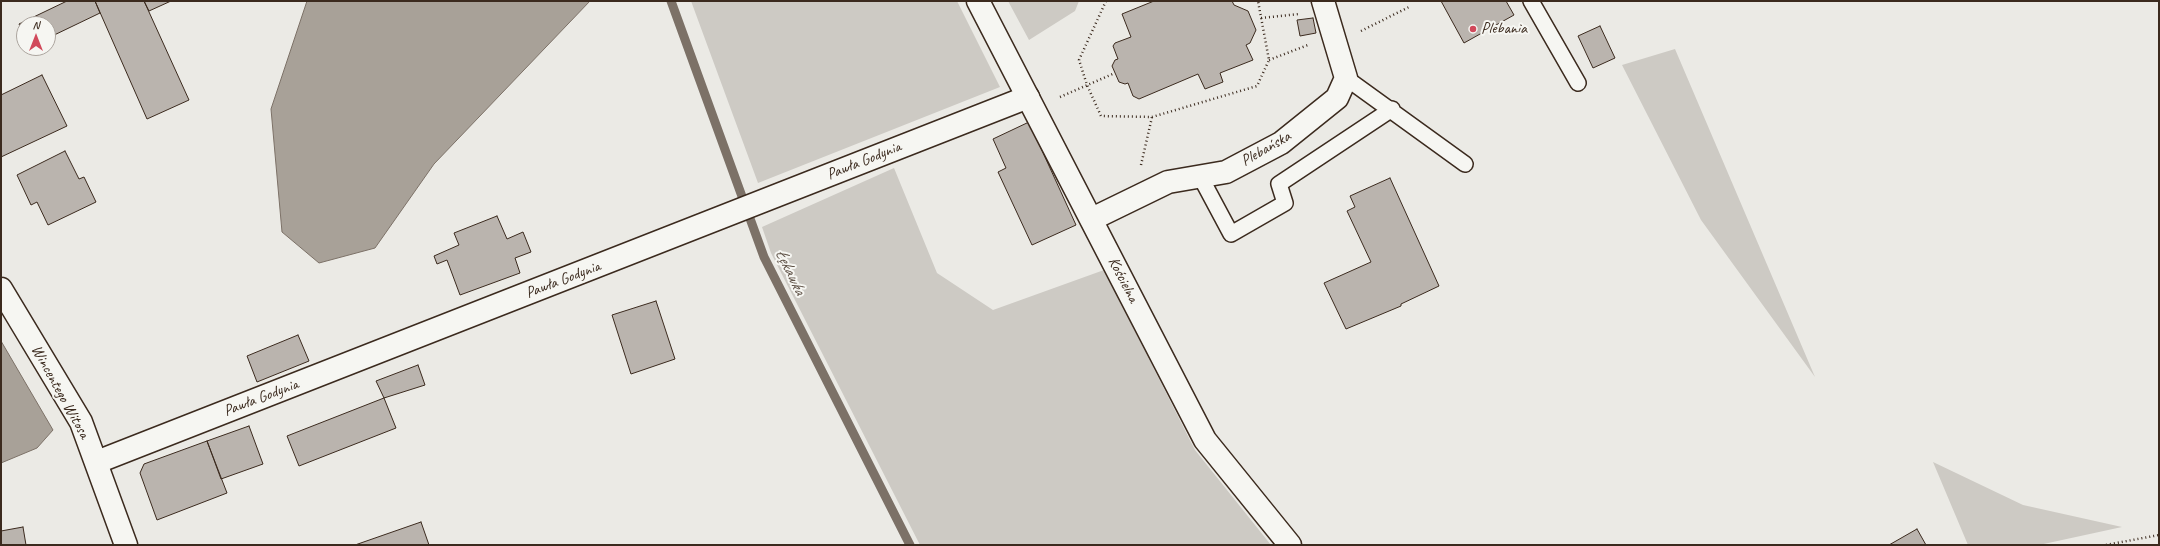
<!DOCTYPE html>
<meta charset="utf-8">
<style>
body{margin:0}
#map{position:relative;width:2160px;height:546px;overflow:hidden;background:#ebeae5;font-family:Caveat,sans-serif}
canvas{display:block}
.frame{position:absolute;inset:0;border:2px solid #3b2a1e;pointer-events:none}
.north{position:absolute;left:16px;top:16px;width:40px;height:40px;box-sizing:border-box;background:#f6f6f2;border:1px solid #aba49d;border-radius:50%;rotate:0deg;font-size:11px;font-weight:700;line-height:16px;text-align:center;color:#3b2a1e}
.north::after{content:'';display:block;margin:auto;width:14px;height:18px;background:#d1495b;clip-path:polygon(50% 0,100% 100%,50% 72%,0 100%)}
</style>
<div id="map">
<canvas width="2160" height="546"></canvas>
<div class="frame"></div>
<div class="north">N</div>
</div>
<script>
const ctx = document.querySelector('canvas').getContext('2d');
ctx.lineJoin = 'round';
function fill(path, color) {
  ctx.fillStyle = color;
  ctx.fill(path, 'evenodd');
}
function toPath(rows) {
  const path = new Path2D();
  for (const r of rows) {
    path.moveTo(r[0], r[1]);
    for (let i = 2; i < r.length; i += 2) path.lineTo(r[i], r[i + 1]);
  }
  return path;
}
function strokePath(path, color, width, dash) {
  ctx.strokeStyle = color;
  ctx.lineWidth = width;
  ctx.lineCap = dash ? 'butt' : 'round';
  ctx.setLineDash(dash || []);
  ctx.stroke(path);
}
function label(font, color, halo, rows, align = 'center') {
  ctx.font = font + ' Caveat,sans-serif';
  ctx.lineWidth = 4;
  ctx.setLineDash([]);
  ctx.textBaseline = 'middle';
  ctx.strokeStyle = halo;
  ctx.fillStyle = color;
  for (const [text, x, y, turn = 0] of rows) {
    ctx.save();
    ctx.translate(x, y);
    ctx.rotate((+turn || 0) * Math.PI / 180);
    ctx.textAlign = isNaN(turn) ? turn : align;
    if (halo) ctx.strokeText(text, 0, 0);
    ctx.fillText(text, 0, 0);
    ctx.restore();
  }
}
fill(toPath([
 [691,1,957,1,1000,87,758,183],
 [1008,1,1079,1,1075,11,1029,40],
 [1675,49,1815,377,1701,220,1622,65],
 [894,168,937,273,993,310,1104,270,1195,450,1271,545,920,545,771,253,762,227],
 [1933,462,2023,505,2122,527,2039,545,1968,545]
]), '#cdcac4');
const water = toPath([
 [307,1,590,1,434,164,375,248,319,263,282,232,271,109,307,1],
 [1,341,53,430,37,448,1,463,1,341]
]);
fill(water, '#a8a198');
strokePath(water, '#7c7167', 1);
strokePath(toPath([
 [671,1,764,257,910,545]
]), '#7c7167', 9);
const building = toPath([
 [67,1,95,1,100,13,48,38,48,24,24,24,24,35,19,24,67,1],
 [95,1,144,1,189,100,147,119,95,1],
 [144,1,171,1,149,11,144,1],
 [1154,1,1232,1,1234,5,1248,11,1256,30,1250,43,1246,45,1253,60,1220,73,1223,82,1205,89,1198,74,1139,99,1133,96,1128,83,1125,84,1119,82,1112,66,1115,60,1118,59,1113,46,1115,43,1131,37,1122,14,1154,1],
 [1441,1,1506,1,1514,15,1464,43,1441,1],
 [1313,18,1316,33,1300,36,1297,20,1313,18],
 [1600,26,1615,58,1593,68,1578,36,1600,26],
 [42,75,67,126,1,157,1,95,42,75],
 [1029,122,1076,225,1032,245,998,172,1006,168,993,139,1029,122],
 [65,151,79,179,84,177,96,202,48,225,37,202,31,205,17,175,65,151],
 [1390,178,1439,286,1401,304,1401,306,1346,329,1324,283,1371,262,1347,211,1355,207,1350,196,1390,178],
 [497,216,507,239,523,232,531,252,515,258,520,273,460,295,447,260,437,264,434,256,459,245,454,233,497,216],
 [656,301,675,359,631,374,612,315,656,301],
 [298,335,309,361,257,382,247,356,298,335],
 [418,365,425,385,384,398,376,381,418,365],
 [384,398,396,428,299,466,287,436,384,398],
 [249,426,263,464,221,479,207,441,249,426],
 [207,441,227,493,157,520,140,473,144,464,207,441],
 [421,522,429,545,355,545,421,522],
 [23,527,26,545,1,545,1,531,23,527],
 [1917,529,1926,545,1889,545,1917,529]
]);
fill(building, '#bab4ae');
strokePath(building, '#3b2a1e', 1);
const lane = toPath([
 [1531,1,1578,83],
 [1346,78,1465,164],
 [1200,176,1231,234,1285,203,1279,184,1392,109]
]);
const street = toPath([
 [1092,219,1168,182,1226,172,1281,143,1337,98,1346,78,1323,1],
 [97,462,1028,97]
]);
const secondary = toPath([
 [978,1,1205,440,1290,545],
 [1,289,81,422,126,545]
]);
strokePath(lane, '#3b2a1e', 18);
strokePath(street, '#3b2a1e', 25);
strokePath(secondary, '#3b2a1e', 25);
strokePath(toPath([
 [1106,1,1079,60,1087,85,1101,116,1152,117,1257,86,1269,60,1258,1],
 [1261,18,1299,14],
 [1361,31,1411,6],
 [1269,60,1308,45],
 [1060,97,1115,73],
 [1141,165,1152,117],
 [2106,545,2159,535]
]), '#3b2a1e', 2.5, [1, 3]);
strokePath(lane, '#f6f6f2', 15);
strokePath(street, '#f6f6f2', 22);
strokePath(secondary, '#f6f6f2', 22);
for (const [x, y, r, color] of [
 [1473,29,4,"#d1495b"]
]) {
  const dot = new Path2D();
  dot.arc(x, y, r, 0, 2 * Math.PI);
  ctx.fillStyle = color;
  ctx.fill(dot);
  strokePath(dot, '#f6f6f2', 1.5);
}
label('16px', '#3b2a1e', '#f6f6f2', [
 ["Plebania",1481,29]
], 'left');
label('16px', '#3b2a1e', '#f6f6f2', [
 ["Plebańska",1266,149,-30],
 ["Pawła Godynia",864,161,-22],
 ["Pawła Godynia",563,280,-21],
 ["Kościelna",1123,280,63],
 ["Wincentego Witosa",60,392,61],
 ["Pawła Godynia",261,398,-21]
]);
label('italic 17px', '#615449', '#f6f6f2', [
 ["Łękawka",790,272,64]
]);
</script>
